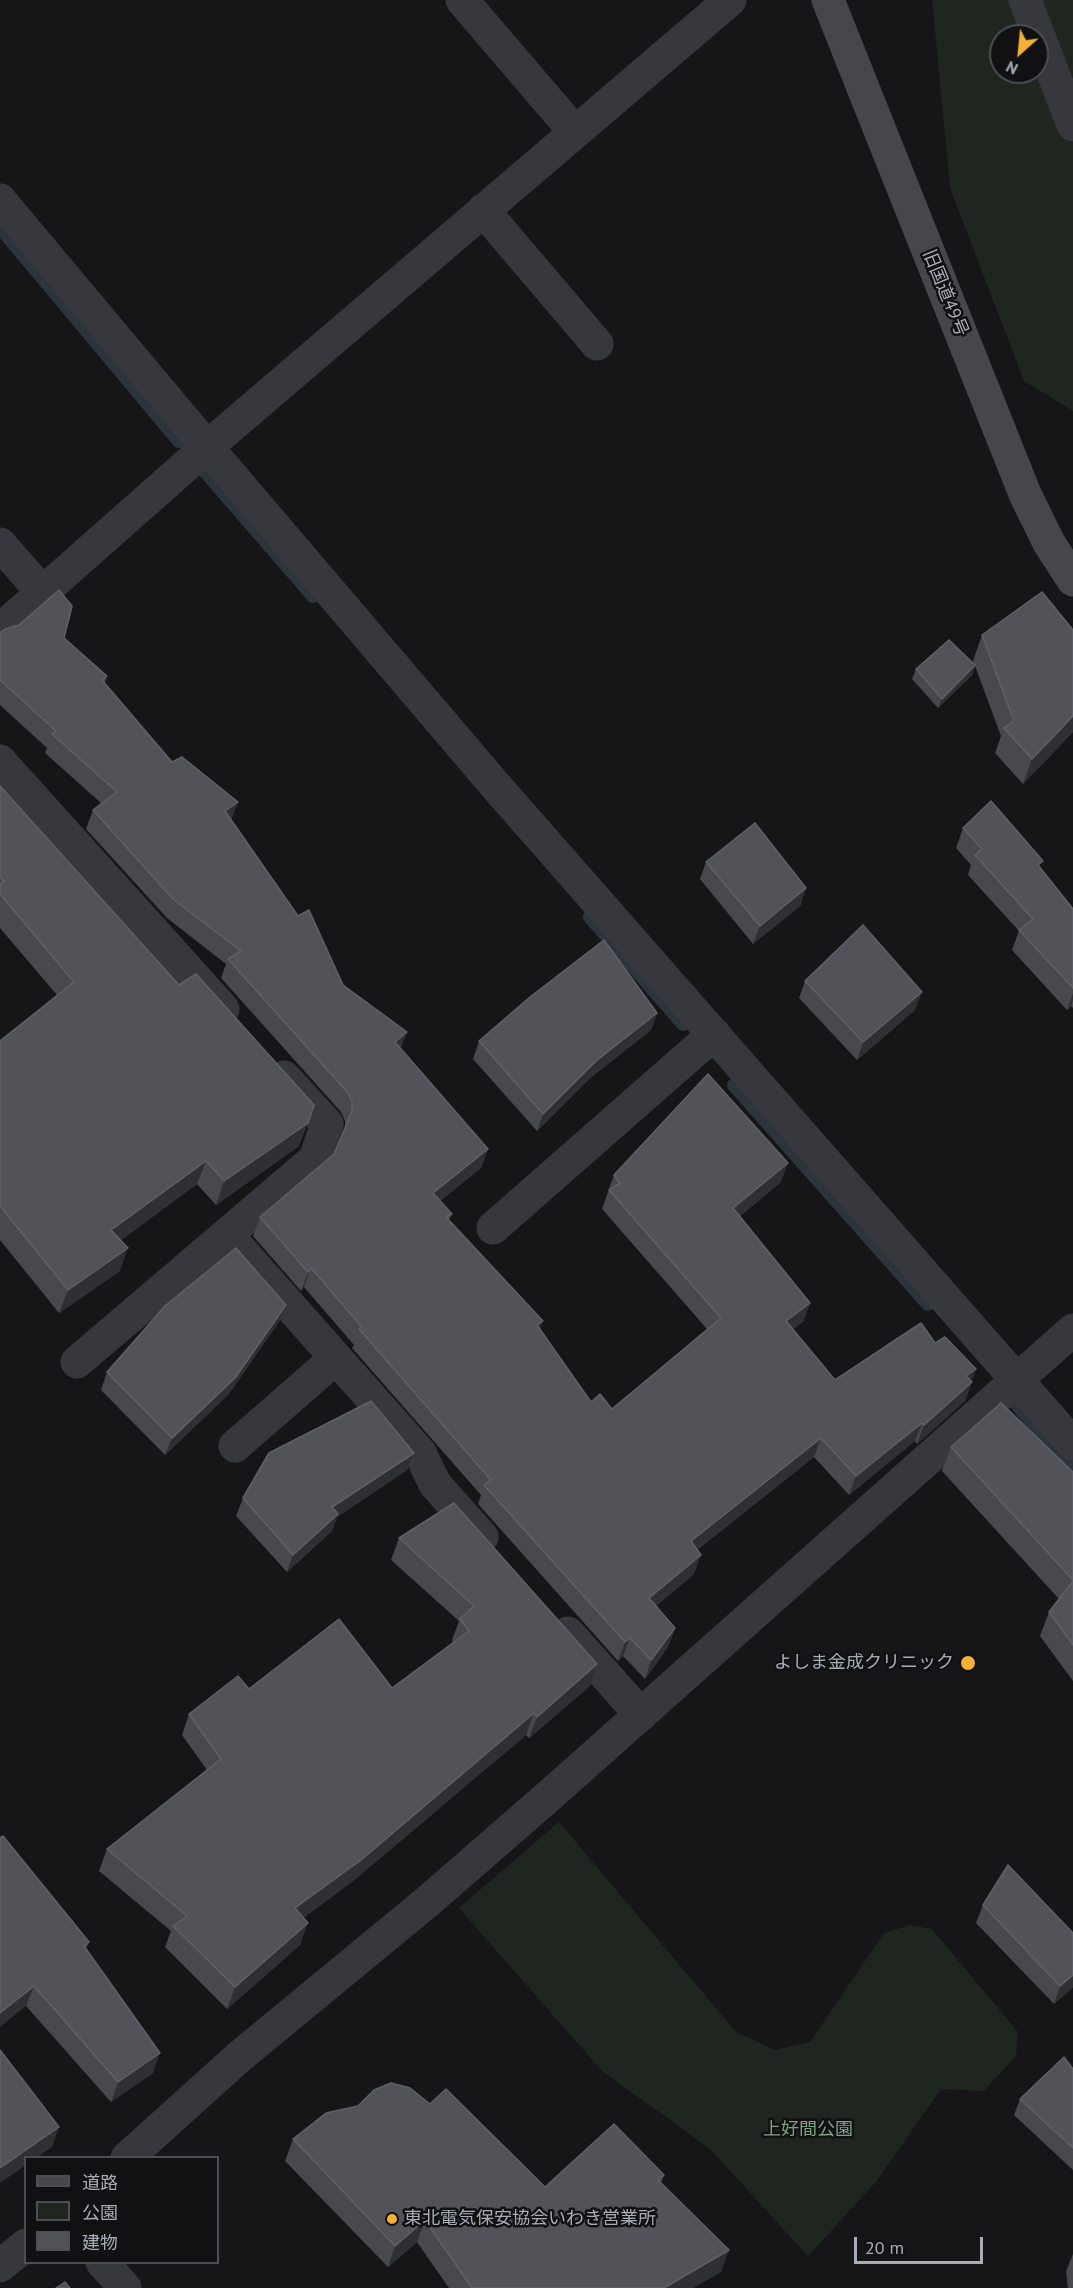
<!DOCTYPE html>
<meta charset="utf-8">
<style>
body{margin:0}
#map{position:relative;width:1073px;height:2288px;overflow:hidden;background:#161618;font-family:"PT Sans","Noto Sans JP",sans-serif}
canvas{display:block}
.legend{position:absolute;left:24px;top:2156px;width:195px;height:108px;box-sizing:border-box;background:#111113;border:2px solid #4d4f55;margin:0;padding:8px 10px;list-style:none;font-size:18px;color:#a8adb8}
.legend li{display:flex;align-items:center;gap:12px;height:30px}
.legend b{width:30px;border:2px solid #4d4f55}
.north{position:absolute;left:989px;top:24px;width:60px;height:60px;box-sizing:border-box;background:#111113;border:2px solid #4d4f55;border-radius:50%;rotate:207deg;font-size:16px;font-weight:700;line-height:24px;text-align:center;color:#a8adb8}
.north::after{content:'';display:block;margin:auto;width:21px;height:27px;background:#f2b134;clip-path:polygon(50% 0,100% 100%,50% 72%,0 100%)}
.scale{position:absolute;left:854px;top:2237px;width:129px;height:27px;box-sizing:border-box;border:3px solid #a8adb8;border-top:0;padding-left:8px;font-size:18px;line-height:21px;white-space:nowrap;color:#a8adb8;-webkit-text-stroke:4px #111113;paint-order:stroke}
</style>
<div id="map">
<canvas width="1073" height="2288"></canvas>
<ul class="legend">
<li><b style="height:8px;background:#45474d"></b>道路</li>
<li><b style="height:16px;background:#1e261f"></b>公園</li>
<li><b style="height:16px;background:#525359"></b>建物</li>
</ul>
<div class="north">N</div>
<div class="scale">20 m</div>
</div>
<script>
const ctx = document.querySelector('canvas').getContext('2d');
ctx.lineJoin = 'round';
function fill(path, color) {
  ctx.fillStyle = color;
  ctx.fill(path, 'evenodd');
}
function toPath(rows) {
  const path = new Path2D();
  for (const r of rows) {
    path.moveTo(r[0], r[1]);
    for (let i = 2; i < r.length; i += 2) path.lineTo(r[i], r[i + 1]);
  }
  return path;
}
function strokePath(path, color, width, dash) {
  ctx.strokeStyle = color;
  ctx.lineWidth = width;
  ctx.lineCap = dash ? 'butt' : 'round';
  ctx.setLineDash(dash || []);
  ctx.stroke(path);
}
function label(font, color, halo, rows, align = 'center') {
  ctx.font = font + ' "PT Sans","Noto Sans JP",sans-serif';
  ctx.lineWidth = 5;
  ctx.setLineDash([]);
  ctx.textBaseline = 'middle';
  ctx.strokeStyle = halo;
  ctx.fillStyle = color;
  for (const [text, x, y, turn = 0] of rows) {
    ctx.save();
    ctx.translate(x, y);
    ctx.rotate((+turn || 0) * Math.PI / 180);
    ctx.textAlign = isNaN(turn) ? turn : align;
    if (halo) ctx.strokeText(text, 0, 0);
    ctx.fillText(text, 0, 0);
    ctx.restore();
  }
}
fill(toPath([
 [932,0,1073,0,1073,411,1024,381,950,188],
 [1001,36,1037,36,1037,72,1001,72],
 [559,1822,736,2032,775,2050,810,2042,884,1933,910,1925,932,1929,1018,2032,1016,2056,984,2091,941,2089,876,2182,808,2256,710,2149,602,2071,459,1908]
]), '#1e261f');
strokePath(toPath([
 [0,227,179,441],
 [204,470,313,596],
 [590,917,683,1024],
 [734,1085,928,1304],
 [1018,1406,1073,1471]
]), '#2c353c', 14);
strokePath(toPath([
 [462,0,574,131],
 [1025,0,1073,125],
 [0,200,207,447,495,785,1073,1444],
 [483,210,597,344],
 [0,544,43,593],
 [0,630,207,447,730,0],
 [0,761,223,1009],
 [493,1228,714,1034],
 [236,1245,420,1453,435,1484,482,1537],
 [77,1362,315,1159,327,1124,284,1077],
 [235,1446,336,1358],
 [568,1633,641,1715],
 [127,2158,239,2057,427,1902,550,1795,1073,1330],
 [102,2262,125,2288],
 [0,2266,26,2245]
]), '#37383d', 33);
strokePath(toPath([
 [828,0,1025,494,1049,543,1073,580]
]), '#45474d', 33);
fill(toPath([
 [19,625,64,638,107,676,105,683,172,762,231,820,343,985,401,1049,488,1149,481,1168,440,1201,452,1214,449,1220,543,1321,540,1329,591,1402,612,1409,707,1329,602,1209,614,1175,781,1182,740,1216,810,1303,803,1322,793,1329,835,1380,935,1343,972,1381,965,1401,917,1444,915,1441,849,1495,814,1457,697,1550,694,1574,656,1606,675,1628,668,1647,645,1679,623,1656,618,1661,478,1504,481,1495,352,1348,354,1345,304,1287,301,1291,253,1236,260,1217,334,1154,345,1128,345,1121,341,1112,221,978,226,964,167,918,86,829,93,810,101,803,45,753,47,748,0,705,0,633],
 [1073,630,1073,732,1023,784,995,753,1001,736,975,666,972,675,938,708,912,679,916,669,975,665,973,661,982,635],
 [0,786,299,1146,216,1205,197,1184,121,1240,120,1271,59,1313,0,1240,0,1041,57,995,0,928],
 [963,828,1040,868,1073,909,1073,1008,1071,1006,1067,1010,1012,950,1019,931,968,875,971,865,956,848],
 [706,862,806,888,800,906,753,944,700,879],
 [805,981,915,1010,857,1060,799,998],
 [657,1013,651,1030,589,1079,537,1131,473,1059,479,1041],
 [286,1305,279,1322,228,1395,165,1455,101,1390,107,1372],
 [951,1447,1073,1472,1073,1681,1040,1636,1049,1612,1059,1599,942,1471],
 [414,1453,407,1470,337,1517,332,1531,287,1572,236,1516,243,1498],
 [399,1538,590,1686,529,1738,526,1735,353,1881,303,1918,300,1945,227,2009,165,1947,171,1931,99,1871,107,1849,207,1770,182,1735,189,1714,249,1689,392,1688,453,1642,452,1640,459,1621,391,1560],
 [0,1838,89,1942,86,1949,153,2073,111,2102,26,2006],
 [983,1905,1073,1987,1054,2004,976,1923],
 [1073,2069,1073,2170,1014,2115,1020,2099],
 [430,2104,545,2187,664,2175,661,2183,721,2272,693,2288,449,2288,417,2242,388,2267,285,2161,293,2139],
 [1073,2254,1073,2288,1068,2288,1066,2271]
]), '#47494d');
fill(toPath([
 [975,665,972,675,938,708,942,699],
 [1073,716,1073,732,1023,784,1032,759],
 [238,802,231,821,225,811],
 [806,888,800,906,753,944,760,926],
 [922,992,915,1010,857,1060,863,1042],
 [1073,993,1073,1000,1071,1006,1067,1010],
 [657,1013,651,1030,589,1079,537,1131,543,1114,596,1061],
 [407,1032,400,1051,395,1042],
 [308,1123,299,1146,216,1205,224,1181],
 [488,1149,481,1168,426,1212,433,1193],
 [206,1161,197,1184,103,1253,111,1230],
 [788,1163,781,1182,726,1227,733,1208],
 [128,1248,120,1271,59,1313,68,1290],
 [311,1268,304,1287,301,1291,308,1272],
 [810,1303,803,1322,780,1340,786,1321],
 [286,1305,279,1322,228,1395,165,1455,172,1438],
 [543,1321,536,1340,537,1325],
 [976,1369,965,1401,917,1444,924,1425,966,1376],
 [922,1423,915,1441,849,1495,856,1476],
 [821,1438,814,1457,684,1560,691,1541],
 [414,1453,407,1470,337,1517,332,1531,287,1572,293,1555,332,1507],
 [701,1555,694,1574,643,1617,649,1598],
 [675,1628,668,1647,645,1679,651,1660],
 [630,1638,623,1656,618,1661,625,1642],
 [597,1664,590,1686,529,1738,537,1717],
 [534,1713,526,1735,353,1881,287,1930,295,1908],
 [308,1923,300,1945,227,2009,235,1987],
 [1073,1975,1073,1987,1054,2004,1060,1986],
 [34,1986,26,2006,0,2027,0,2013],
 [160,2053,153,2073,111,2102,118,2082],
 [59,2127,52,2147,37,2157,26,2157,26,2165,0,2183,0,2168],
 [425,2220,417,2242,388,2267,395,2246],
 [729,2250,721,2272,693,2288,664,2288]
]), '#2f3033');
const building = toPath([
 [59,590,72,606,64,638,107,676,102,680,172,762,182,757,238,802,225,811,298,916,309,910,343,985,407,1032,395,1042,488,1149,433,1193,452,1214,446,1217,543,1321,537,1325,591,1402,600,1394,612,1409,721,1318,609,1190,620,1183,614,1175,708,1074,788,1163,733,1208,810,1303,786,1321,835,1380,921,1323,935,1343,945,1337,976,1369,966,1376,972,1382,924,1425,922,1423,856,1476,821,1438,691,1541,701,1555,649,1598,675,1628,651,1660,630,1638,625,1642,484,1485,491,1480,359,1329,362,1327,311,1268,308,1272,260,1217,334,1154,352,1111,352,1102,348,1093,228,959,241,951,173,899,93,810,117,792,52,734,56,731,0,680,0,633,5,629,19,625,59,590],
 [1042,592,1073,630,1073,716,1032,759,1004,728,1014,721,982,635,1042,592],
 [949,640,975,665,942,699,916,669,949,640],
 [0,786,179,985,196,974,314,1105,308,1123,224,1181,206,1161,111,1230,128,1248,68,1290,0,1206,0,1041,74,982,0,894,0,885,4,881,0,877,0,786],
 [991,801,1043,861,1038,865,1073,909,1073,988,1019,930,1033,919,975,855,982,849,963,828,991,801],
 [755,823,806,888,760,926,706,862,755,823],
 [863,925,922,992,863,1042,805,981,863,925],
 [604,940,657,1013,596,1061,543,1114,479,1041,530,997,604,940],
 [236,1248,286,1305,235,1378,172,1438,107,1372,165,1306,236,1248],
 [371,1401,414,1453,332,1507,338,1514,293,1555,243,1498,269,1453,371,1401],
 [1001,1403,1073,1472,1073,1580,951,1447,1001,1403],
 [454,1503,597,1664,537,1717,534,1713,361,1860,295,1908,308,1923,235,1987,173,1926,187,1916,107,1849,221,1759,189,1714,238,1676,249,1689,339,1619,392,1688,469,1631,460,1619,474,1606,399,1538,454,1503],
 [1073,1581,1073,1645,1049,1612,1073,1581],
 [3,1836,89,1942,84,1946,160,2053,118,2082,34,1986,0,2013,0,1838,3,1836],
 [1008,1865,1073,1933,1073,1975,1060,1986,983,1905,1008,1865],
 [0,2050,59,2127,0,2168,0,2050],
 [1064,2057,1073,2069,1073,2148,1020,2099,1064,2057],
 [391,2083,410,2088,430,2104,446,2089,545,2187,614,2124,664,2175,658,2180,729,2250,664,2288,472,2288,425,2220,395,2246,293,2139,326,2113,358,2106,374,2090,391,2083],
 [65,2282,70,2288,56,2288,65,2282]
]);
fill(building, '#525359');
strokePath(building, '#5f6168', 1.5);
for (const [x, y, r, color] of [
 [968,1663,8,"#f2b134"],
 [392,2219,6,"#f2b134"]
]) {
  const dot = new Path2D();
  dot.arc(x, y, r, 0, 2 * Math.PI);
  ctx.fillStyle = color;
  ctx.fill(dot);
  strokePath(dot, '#111113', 2);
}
label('18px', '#a8adb8', '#111113', [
 ["旧国道49号",945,293,68]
]);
label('18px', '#a8adb8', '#111113', [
 ["よしま金成クリニック",954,1663],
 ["東北電気保安協会いわき営業所",404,2219,"left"]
], 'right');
label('18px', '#7fa381', '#111113', [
 ["上好間公園",808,2130]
]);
</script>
